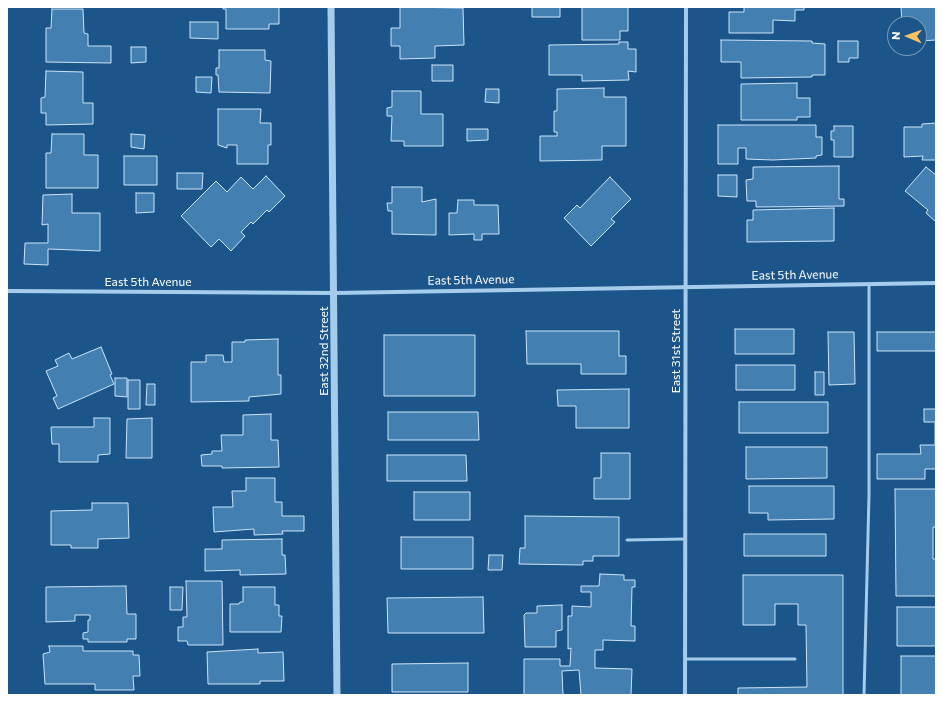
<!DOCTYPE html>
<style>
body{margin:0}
#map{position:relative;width:943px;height:702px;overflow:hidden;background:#1c5589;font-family:Commissioner,sans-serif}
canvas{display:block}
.frame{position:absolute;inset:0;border:8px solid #fff;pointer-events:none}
.north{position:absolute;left:887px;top:16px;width:40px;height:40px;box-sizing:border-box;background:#1c5589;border:1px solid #7799b8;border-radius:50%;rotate:272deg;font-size:11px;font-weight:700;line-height:16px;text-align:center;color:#fff}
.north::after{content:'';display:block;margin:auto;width:14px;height:18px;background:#fdc363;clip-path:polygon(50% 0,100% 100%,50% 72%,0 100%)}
</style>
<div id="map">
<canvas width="943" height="702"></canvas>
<div class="frame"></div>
<div class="north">N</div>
</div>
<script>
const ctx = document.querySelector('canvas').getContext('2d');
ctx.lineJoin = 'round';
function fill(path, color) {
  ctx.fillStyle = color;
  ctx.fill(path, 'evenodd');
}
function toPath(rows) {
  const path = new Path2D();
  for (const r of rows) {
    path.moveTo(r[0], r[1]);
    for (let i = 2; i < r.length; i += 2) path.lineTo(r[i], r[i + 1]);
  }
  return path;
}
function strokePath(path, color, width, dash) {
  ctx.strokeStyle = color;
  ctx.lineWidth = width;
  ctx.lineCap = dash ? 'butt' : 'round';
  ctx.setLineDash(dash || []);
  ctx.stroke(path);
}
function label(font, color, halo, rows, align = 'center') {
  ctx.font = font + ' Commissioner,sans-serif';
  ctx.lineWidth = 3.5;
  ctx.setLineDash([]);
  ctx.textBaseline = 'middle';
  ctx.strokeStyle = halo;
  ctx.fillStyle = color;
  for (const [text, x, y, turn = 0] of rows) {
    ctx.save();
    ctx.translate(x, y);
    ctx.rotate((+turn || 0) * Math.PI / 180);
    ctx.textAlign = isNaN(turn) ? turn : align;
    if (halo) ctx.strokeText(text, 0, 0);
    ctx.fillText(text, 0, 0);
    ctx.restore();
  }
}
const building = toPath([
 [223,7,279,7,279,24,269,24,269,29,226,29,226,9,223,9,223,7],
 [400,7,463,8,464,45,435,46,435,58,400,59,400,46,391,46,391,28,400,28,400,7],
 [532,7,560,7,560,17,532,17,532,7],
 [582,7,628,7,628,31,620,31,620,40,582,40,582,7],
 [744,7,804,7,804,10,795,10,795,21,773,20,773,33,729,33,729,12,744,12,744,7],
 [901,7,936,7,936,40,919,41,919,24,902,24,901,7],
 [52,9,83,9,84,33,88,34,88,46,111,46,111,63,46,62,46,28,51,28,52,9],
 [190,22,218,22,218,39,190,38,190,22],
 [721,40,812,41,812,43,825,44,825,75,812,75,812,77,741,78,741,62,721,62,721,40],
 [838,41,858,41,858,58,849,58,849,62,838,62,838,41],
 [619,42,628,42,628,49,636,49,636,72,628,71,629,80,582,81,582,75,549,75,549,45,619,44,619,42],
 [131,47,146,47,146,62,131,63,131,47],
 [219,50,265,50,265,60,271,61,270,93,219,92,218,75,216,75,216,68,219,68,219,50],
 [432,65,453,65,453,81,432,81,432,65],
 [46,71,83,72,83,103,93,103,93,124,46,125,46,113,41,113,41,98,45,97,46,71],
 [196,77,212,77,211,93,196,92,196,77],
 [797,83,797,98,810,98,810,117,797,117,797,120,741,120,741,84,797,83],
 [604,88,604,97,626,97,626,146,602,146,602,160,540,161,540,136,557,136,557,132,554,132,554,111,557,111,557,89,604,88],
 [486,89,499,89,499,103,485,102,486,89],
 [392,91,421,91,421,114,443,114,443,146,404,146,404,141,391,141,392,116,387,116,387,108,392,107,392,91],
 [218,109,261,109,260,123,271,123,271,145,268,145,268,164,237,164,237,145,227,145,227,148,218,145,218,109],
 [936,123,936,160,922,160,923,156,904,157,904,127,922,127,922,124,936,123],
 [718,125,816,125,816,137,822,137,822,155,816,156,816,158,773,160,746,159,746,148,738,148,738,164,718,164,718,125],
 [834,126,853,126,853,157,834,157,834,140,831,140,831,131,834,131,834,126],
 [467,129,488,129,488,140,467,141,467,129],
 [52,134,84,134,84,155,98,155,98,188,46,188,46,153,51,153,52,134],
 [131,134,145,135,144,149,131,147,131,134],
 [124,156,157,156,157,185,124,185,124,156],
 [839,166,839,199,844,199,844,206,756,207,756,201,747,201,746,180,753,179,753,167,839,166],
 [926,167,936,175,936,222,926,213,928,210,905,191,926,167],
 [177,173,203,173,202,189,177,189,177,173],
 [718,175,737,175,737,197,718,196,718,175],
 [266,176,285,196,269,212,267,210,253,224,251,222,241,232,245,236,231,251,219,239,211,247,181,216,216,181,227,192,241,177,253,189,266,176],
 [610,177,631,199,611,219,615,222,591,246,564,218,577,205,580,208,610,177],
 [392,187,422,187,422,202,436,199,436,235,392,234,392,211,388,211,387,203,392,203,392,187],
 [136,193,154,193,154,212,136,213,136,193],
 [72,194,72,213,100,213,100,251,48,249,48,265,24,264,25,243,48,243,48,224,42,225,43,195,72,194],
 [458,200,474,200,474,205,498,205,499,234,482,234,482,240,474,240,474,234,449,235,449,213,457,213,458,200],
 [834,208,834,241,747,242,747,220,753,220,753,210,834,208],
 [735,329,794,329,794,354,735,354,735,329],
 [526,331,619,331,619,356,626,356,626,374,581,374,581,364,527,364,526,331],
 [828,332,854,332,855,384,829,385,828,332],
 [877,332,936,332,936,351,877,351,877,332],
 [384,335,475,335,475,396,384,396,384,335],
 [278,339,278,375,281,375,281,394,249,397,249,401,191,402,191,362,206,362,206,355,223,355,224,362,232,362,232,342,245,342,245,340,278,339],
 [101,347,112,374,110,375,114,384,58,409,53,398,57,396,46,371,58,366,55,360,69,353,72,359,101,347],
 [736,365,795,365,795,390,736,390,736,365],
 [815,372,824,372,824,395,815,395,815,372],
 [115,378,127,378,127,397,115,396,115,378],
 [128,380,140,380,140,409,128,409,128,380],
 [147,384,155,384,155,405,146,405,147,384],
 [629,389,629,428,576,428,576,406,558,406,557,390,629,389],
 [739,402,828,402,828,433,739,433,739,402],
 [924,409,936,409,936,469,925,469,925,479,877,479,877,454,921,454,920,445,935,445,935,422,924,422,924,409],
 [388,412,478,412,479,440,388,440,388,412],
 [271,414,271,440,278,440,279,467,222,468,222,466,202,466,201,455,212,454,212,451,222,451,221,435,243,435,243,415,271,414],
 [94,418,110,418,110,454,98,455,98,462,59,462,59,444,52,444,51,427,94,427,94,418],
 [152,418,152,458,126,458,127,419,152,418],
 [746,447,827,447,827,478,746,479,746,447],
 [601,453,630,453,630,499,594,499,594,478,601,478,601,453],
 [387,455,466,455,467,481,387,481,387,455],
 [246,478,275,478,275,502,282,502,282,516,304,516,304,531,282,531,283,534,254,535,254,529,214,532,213,507,233,507,232,491,246,491,246,478],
 [749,486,834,486,834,519,768,520,768,513,749,513,749,486],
 [895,489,936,489,936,527,933,527,933,559,936,559,936,596,896,596,895,489],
 [414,492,470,492,470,520,414,520,414,492],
 [92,503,128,503,129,538,98,539,98,548,71,548,71,545,51,545,51,511,92,510,92,503],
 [525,516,619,517,619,556,593,556,593,561,583,561,583,565,519,564,520,548,525,548,525,516],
 [744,534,826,534,826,556,744,556,744,534],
 [401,537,473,537,473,569,401,569,401,537],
 [282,539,282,555,285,555,286,574,240,575,240,570,205,571,205,549,222,549,222,540,282,539],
 [489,555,503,555,502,570,488,570,489,555],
 [600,574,624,575,624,580,635,580,635,587,632,587,631,626,635,626,635,641,603,640,603,650,595,650,595,668,632,669,631,695,581,695,579,670,562,671,563,695,524,695,524,659,560,659,560,666,570,666,571,648,568,649,568,616,572,616,572,606,591,607,591,592,581,592,581,586,599,586,600,574],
 [743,575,843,575,843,695,738,695,738,688,807,687,806,625,798,625,798,604,775,604,775,625,743,625,743,575],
 [186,581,222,581,223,645,188,645,187,641,178,641,178,627,183,627,183,617,187,617,186,581],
 [126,586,127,614,136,614,136,639,127,639,127,642,88,642,88,639,83,639,83,633,88,632,88,620,90,620,90,615,75,615,75,621,46,622,46,587,126,586],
 [170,587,183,587,182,610,170,610,170,587],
 [243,587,275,587,275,605,279,605,279,616,282,616,281,632,230,632,230,604,239,604,240,602,243,602,243,587],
 [483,597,484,633,388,633,387,598,483,597],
 [562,605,562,630,556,631,556,647,525,647,524,615,526,613,537,613,537,606,562,605],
 [897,607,936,607,936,646,897,646,897,607],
 [49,646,83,646,83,651,133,651,133,655,139,655,140,676,133,676,134,690,95,690,95,684,45,684,43,654,50,652,49,646],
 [258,649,258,653,283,652,284,681,260,681,260,684,208,684,207,652,258,649],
 [901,656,936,656,936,695,901,695,901,656],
 [468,663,468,692,392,692,392,664,468,663]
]);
fill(building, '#447fb2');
strokePath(building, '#cbe4f9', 1);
strokePath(toPath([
 [627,540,685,539],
 [685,659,795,659],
 [864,695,869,495,869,284]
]), '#a6ccec', 3);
strokePath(toPath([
 [7,291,335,293,936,283],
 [685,695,686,7]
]), '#a6ccec', 4);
strokePath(toPath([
 [331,7,337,695]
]), '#a6ccec', 7);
label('12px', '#fff', '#1c5589', [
 ["East 5th Avenue",795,275,-1],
 ["East 5th Avenue",471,280,-1],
 ["East 5th Avenue",148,282],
 ["East 32nd Street",324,351,-90],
 ["East 31st Street",676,351,-90]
]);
</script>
